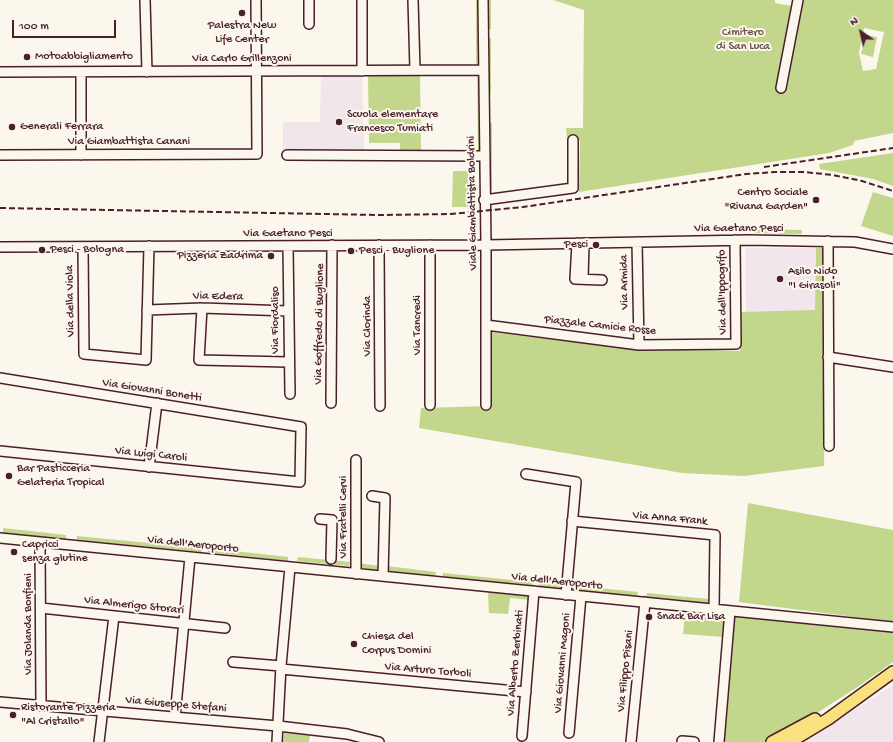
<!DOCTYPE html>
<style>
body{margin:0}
#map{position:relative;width:893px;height:742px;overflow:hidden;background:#fbf7ec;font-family:"Gochi Hand",sans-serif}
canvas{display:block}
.north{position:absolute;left:841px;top:12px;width:40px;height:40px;-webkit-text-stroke:3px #fbf7ec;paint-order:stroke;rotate:326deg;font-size:11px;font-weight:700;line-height:16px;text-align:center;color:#4a1f2b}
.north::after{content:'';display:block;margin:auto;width:14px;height:18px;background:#4a1f2b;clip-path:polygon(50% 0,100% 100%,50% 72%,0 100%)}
.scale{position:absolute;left:12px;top:20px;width:104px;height:18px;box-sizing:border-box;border:2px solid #4a1f2b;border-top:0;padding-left:5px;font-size:12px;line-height:14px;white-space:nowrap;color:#4a1f2b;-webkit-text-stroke:3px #fbf7ec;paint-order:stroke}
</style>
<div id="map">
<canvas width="893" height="742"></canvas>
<div class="north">N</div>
<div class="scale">100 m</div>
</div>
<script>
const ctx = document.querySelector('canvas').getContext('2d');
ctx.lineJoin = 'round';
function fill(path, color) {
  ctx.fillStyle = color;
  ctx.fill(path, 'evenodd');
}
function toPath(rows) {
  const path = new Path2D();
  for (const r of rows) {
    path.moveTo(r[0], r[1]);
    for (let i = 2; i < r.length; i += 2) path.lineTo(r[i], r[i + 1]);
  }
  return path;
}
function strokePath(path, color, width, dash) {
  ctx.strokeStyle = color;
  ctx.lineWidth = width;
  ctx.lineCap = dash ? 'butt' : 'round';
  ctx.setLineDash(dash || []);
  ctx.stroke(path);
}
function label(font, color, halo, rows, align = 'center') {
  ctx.font = font + ' "Gochi Hand",sans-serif';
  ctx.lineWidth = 4;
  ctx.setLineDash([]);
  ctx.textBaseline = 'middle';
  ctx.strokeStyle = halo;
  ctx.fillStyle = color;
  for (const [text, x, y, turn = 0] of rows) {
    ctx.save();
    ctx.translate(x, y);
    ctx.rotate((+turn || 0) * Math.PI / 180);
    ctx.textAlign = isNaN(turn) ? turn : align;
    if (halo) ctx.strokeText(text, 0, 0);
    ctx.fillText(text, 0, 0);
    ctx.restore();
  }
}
fill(toPath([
 [321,75,362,75,364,150,283,150,283,122,320,122],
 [745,248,816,248,815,311,746,312],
 [893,685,893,742,803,742,807,740]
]), '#f1e6ec');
fill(toPath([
 [476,0,481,0,482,64,476,64],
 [485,0,491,0,491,29,485,29],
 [553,0,775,0,775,3,792,6,777,86,787,89,804,0,893,0,893,133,854,141,853,145,829,153,579,192,580,140,567,139,566,128,583,128,584,10],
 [864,28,884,32,876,69,863,71,859,53],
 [866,35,877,37,873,57,861,54],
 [486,38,491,38,491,93,486,93],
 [420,73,421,150,400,150,400,143,369,143,368,74],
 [477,74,482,74,483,150,478,150],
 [487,123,492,123,492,190,488,190],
 [893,153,893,186,873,179,820,169,819,164],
 [453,171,474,171,474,207,452,207],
 [873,192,893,198,893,236,861,226],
 [753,229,802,230,802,234,754,233],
 [816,248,826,248,826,350,824,466,744,476,682,473,419,428,421,408,490,406,489,332,614,347,740,351,739,312,815,310],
 [748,503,893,530,893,622,739,602],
 [3,528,66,535,66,539,3,533],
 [77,536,202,548,202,552,77,540],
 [208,548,288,557,288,561,208,552],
 [298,557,350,562,349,566,297,561],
 [358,563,380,566,380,570,358,568],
 [387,566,436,572,435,576,387,571],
 [443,573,533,582,533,586,442,577],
 [539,582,562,584,561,589,538,587],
 [570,585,638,592,637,597,570,590],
 [488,592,530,595,530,600,510,598,508,614,489,613],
 [647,593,709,599,709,605,646,598],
 [685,613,725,616,723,637,683,634],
 [735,615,893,631,893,662,859,686,789,731,766,742,723,742],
 [284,733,310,735,309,742,283,742]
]), '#c2d78c');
const minor = toPath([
 [145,0,147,72],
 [309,0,309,24],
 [362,0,362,71],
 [413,0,415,70],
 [483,0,486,245,486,405],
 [0,72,483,70],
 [781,88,798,0],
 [1,155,257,154,256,0],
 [81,155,81,72],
 [287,155,484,156],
 [484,200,573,188,573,140],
 [828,241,829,446],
 [637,242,639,345],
 [577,243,575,279,602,280],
 [379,245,380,406],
 [288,246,290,394],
 [0,247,486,245,749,240,855,242,893,249],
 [83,247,84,354,146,360,149,246],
 [583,279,584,243],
 [202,308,199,360,288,362],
 [147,310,202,308,288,311],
 [486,325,639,345,736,344,735,240],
 [828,357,893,367],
 [0,378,301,427,300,482,0,451],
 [331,403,332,245],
 [430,405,430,245],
 [356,460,356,574],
 [149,467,157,403],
 [526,474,576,482,566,595],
 [372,496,385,498,383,576],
 [320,519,332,520,331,559],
 [572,521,715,535,714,609],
 [0,538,893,627],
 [40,542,41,705],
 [41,608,225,628],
 [233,662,281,666],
 [281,669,526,692],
 [0,702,278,726,347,734,379,742],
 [175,717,190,557],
 [569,733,581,596],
 [522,736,534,591],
 [682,741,694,742],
 [99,742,114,616],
 [277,742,281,666,290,567],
 [631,742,645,602],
 [719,742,730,611]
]);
const major = toPath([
 [772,742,815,719],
 [790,742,828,719,893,672]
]);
strokePath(minor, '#4a1f2b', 12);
strokePath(major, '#4a1f2b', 14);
strokePath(minor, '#fbf7ec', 9);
strokePath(major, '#fae180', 11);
strokePath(toPath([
 [764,167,893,148],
 [0,208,378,215,451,214,523,207,746,174,775,172,804,172,833,175,862,181,893,191]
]), '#4a1f2b', 2, [6, 3]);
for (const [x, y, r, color] of [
 [242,13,4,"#4a1f2b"],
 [27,57,4,"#4a1f2b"],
 [339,122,4,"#4a1f2b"],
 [12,127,4,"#4a1f2b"],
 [816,200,4,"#4a1f2b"],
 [596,245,4,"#4a1f2b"],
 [42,250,4,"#4a1f2b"],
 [351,251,4,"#4a1f2b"],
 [271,256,4,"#4a1f2b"],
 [780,279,4,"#4a1f2b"],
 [9,476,4,"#4a1f2b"],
 [14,552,4,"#4a1f2b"],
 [649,617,4,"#4a1f2b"],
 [354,644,4,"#4a1f2b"],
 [13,715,4,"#4a1f2b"]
]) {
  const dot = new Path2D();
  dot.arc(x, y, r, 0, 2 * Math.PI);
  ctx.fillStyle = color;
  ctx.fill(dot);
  strokePath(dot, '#fbf7ec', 1.5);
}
label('12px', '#4a1f2b', '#fbf7ec', [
 ["Palestra New",242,26,"center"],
 ["Life Center",242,40,"center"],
 ["Motoabbigliamento",35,57],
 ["Scuola elementare",347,115],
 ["Francesco Tumiati",347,129],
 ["Generali Ferrara",20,127],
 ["Centro Sociale",808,193,"right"],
 ["\"Rivana Garden\"",808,207,"right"],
 ["Pesci",588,245,"right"],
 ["Pesci - Bologna",50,250],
 ["Pesci - Buglione",359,251],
 ["Pizzeria Zadrima",263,256,"right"],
 ["Asilo Nido",788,272],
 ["\"I Girasoli\"",788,286],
 ["Bar Pasticceria",17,469],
 ["Gelateria Tropical",17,483],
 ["Capricci",22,545],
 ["senza glutine",22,559],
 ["Snack Bar Lisa",657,617],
 ["Chiesa del",362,637],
 ["Corpus Domini",362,651],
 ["Ristorante Pizzeria",21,708],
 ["\"Al Cristallo\"",21,722]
], 'left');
label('12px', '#684d43', '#fbf7ec', [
 ["Cimitero",743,33],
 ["di San Luca",743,47]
]);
label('12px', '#4a1f2b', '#fbf7ec', [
 ["Via Carlo Grillenzoni",242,59],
 ["Via Giambattista Canani",129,142],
 ["Viale Giambattista Boldrini",473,203,-91],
 ["Via Gaetano Pesci",739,229],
 ["Via Gaetano Pesci",288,234],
 ["Via Armida",625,282,-91],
 ["Via dell'Ippogrifo",723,292,-91],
 ["Via Edera",218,297,1],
 ["Via della Viola",71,301,-91],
 ["Via Fiordaliso",276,320,-90],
 ["Via Goffredo di Buglione",320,324,-89],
 ["Via Tancredi",418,325,-90],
 ["Via Clorinda",368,326,-90],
 ["Piazzale Camicie Rosse",600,326,6],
 ["Via Giovanni Bonetti",152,391,9],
 ["Via Luigi Caroli",151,455,6],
 ["Via Fratelli Cervi",344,517,-90],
 ["Via Anna Frank",670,519,5],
 ["Via dell'Aeroporto",193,545,6],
 ["Via dell'Aeroporto",557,582,6],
 ["Via Almerigo Storari",134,606,6],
 ["Via Jolanda Bonfieni",29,624,-90],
 ["Via Alberto Zerbinati",516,663,-85],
 ["Via Giovanni Magoni",563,663,-85],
 ["Via Arturo Torboli",428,671,5],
 ["Via Filippo Pisani",626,671,-84],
 ["Via Giuseppe Stefani",176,705,5]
]);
</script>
